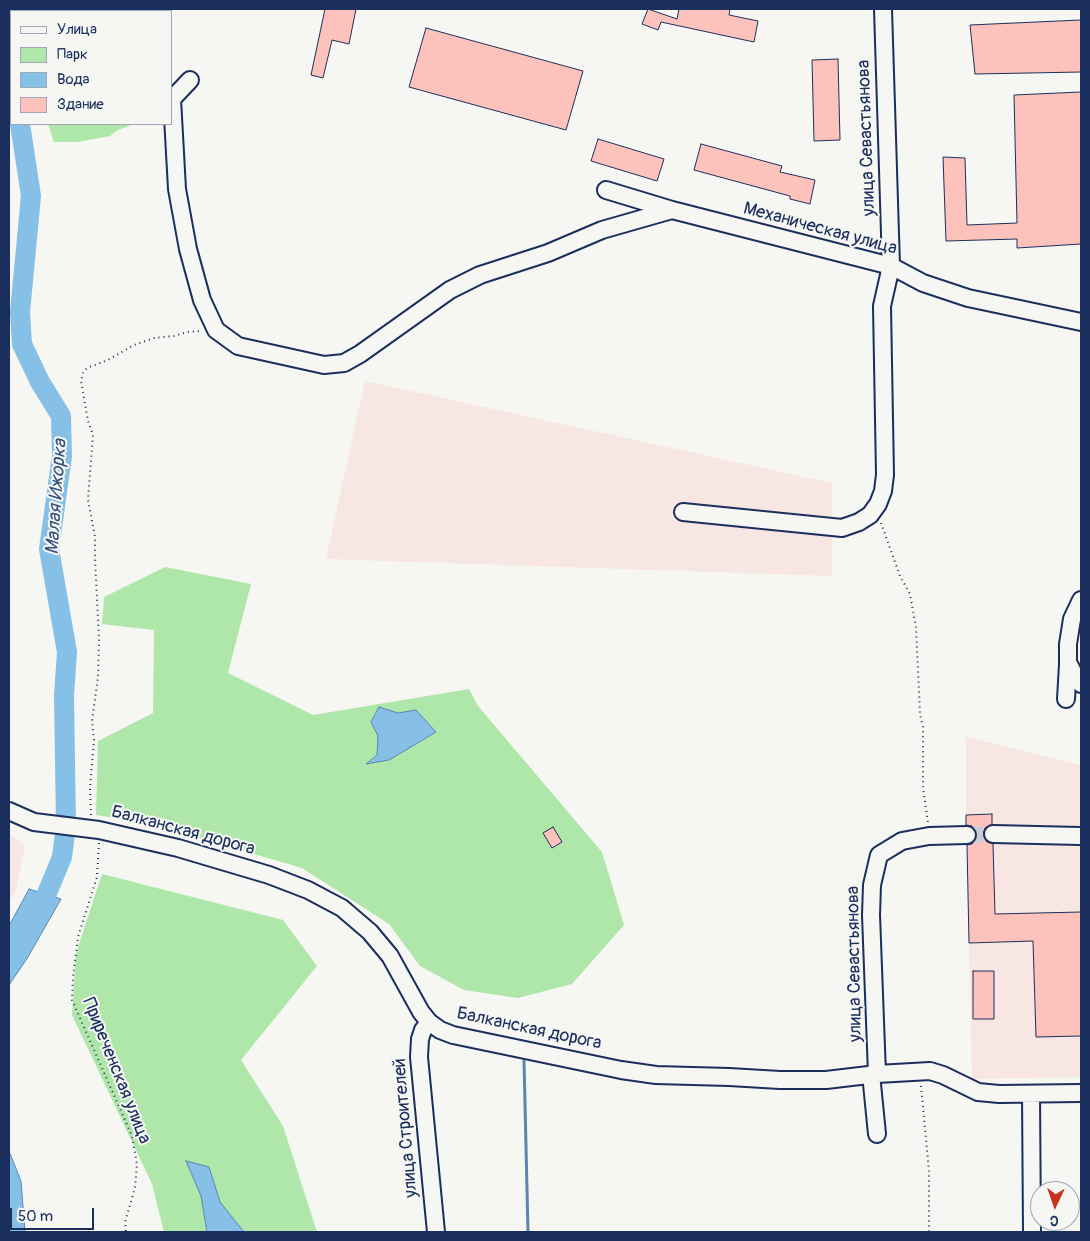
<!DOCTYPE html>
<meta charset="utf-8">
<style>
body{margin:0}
#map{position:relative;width:1090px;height:1241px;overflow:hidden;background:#f6f6f2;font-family:Pangolin,sans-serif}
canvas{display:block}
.frame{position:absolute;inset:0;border:10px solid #1b2f5e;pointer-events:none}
.legend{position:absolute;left:10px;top:10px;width:162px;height:115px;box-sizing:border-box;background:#f6f6f2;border:1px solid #9ea6b7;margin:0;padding:6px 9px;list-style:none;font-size:15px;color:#1b2f5e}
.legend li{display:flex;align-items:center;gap:10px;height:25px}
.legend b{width:25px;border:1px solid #9ea6b7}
.north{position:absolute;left:1030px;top:1181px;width:50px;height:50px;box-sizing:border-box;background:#f6f6f2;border:1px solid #9ea6b7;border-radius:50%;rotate:183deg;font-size:14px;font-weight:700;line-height:20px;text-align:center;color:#1b2f5e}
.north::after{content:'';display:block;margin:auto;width:18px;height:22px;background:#c8321e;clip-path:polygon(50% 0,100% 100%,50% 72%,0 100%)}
.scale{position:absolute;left:10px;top:1208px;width:84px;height:22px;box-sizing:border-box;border:2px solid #1b2f5e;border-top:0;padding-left:6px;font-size:15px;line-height:18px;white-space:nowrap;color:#1b2f5e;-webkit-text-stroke:4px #f6f6f2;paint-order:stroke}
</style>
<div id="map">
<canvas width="1090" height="1241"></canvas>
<div class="frame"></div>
<ul class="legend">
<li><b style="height:6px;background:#f6f6f2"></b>Улица</li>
<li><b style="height:14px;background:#afe6a9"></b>Парк</li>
<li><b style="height:14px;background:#87c0e6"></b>Вода</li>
<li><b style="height:14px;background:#fec2bc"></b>Здание</li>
</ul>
<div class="north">С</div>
<div class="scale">50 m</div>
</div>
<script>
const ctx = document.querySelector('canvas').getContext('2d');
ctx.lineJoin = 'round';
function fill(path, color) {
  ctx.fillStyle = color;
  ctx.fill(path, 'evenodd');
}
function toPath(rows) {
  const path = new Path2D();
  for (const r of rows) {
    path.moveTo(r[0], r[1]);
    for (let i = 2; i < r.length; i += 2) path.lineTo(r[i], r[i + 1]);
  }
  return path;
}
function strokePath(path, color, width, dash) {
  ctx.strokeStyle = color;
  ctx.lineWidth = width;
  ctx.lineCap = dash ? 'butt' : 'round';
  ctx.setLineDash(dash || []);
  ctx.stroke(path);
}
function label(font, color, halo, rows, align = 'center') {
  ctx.font = font + ' Pangolin,sans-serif';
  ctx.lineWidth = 4;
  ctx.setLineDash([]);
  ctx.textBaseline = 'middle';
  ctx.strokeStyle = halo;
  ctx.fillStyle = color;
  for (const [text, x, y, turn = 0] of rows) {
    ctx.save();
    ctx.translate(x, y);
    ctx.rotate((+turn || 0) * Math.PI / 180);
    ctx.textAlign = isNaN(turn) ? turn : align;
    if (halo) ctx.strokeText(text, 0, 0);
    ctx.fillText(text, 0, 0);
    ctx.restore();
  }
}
fill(toPath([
 [365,381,832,483,832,576,326,559],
 [966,737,1081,765,1081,1077,972,1079,966,815],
 [9,833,25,845,16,891,9,902]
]), '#f8e6e2');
fill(toPath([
 [48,124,134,124,118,130,110,136,78,142,54,142],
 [165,567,251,584,228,673,313,715,469,689,478,706,602,852,624,925,572,984,518,998,464,990,420,966,389,924,302,868,151,824,96,815,98,741,153,713,154,630,102,624,104,597],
 [102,874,283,920,317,966,241,1060,283,1126,317,1232,164,1232,152,1184,72,1015,76,953]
]), '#afe6a9');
const water = toPath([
 [379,707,398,713,416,710,436,732,389,760,366,764,377,755,378,736,371,722,379,707],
 [29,889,61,899,28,957,9,985,9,926,29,889],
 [9,1151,21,1181,25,1232,9,1232,9,1151],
 [186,1161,209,1167,220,1202,244,1232,207,1232,201,1196,186,1161]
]);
fill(water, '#87c0e6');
strokePath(water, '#5c86b0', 1);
strokePath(toPath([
 [524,1061,528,1232]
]), '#5c86b0', 3);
strokePath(toPath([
 [27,11,28,9],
 [9,956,45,898,62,857,66,826,64,695,67,652,49,549,62,456,61,416,40,382,22,344,20,312,31,196,20,124]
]), '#87c0e6', 20);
const building = toPath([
 [325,9,356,9,349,44,332,40,323,78,311,75,325,9],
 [648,9,677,19,679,9,730,9,729,15,758,21,754,42,661,22,658,30,642,24,648,9],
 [1081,20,1081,72,975,74,970,25,1081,20],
 [426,28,583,71,566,130,409,87,426,28],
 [838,59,840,140,814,141,812,60,838,59],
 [1081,92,1081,244,1017,248,1017,239,946,241,943,157,965,158,967,225,1017,223,1014,95,1081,92],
 [598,139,664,159,657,181,591,161,598,139],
 [701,144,782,166,780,172,815,180,810,204,790,199,790,196,694,170,701,144],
 [992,814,992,824,985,828,983,834,987,842,993,844,995,914,1081,912,1081,1036,1036,1037,1033,941,969,943,967,845,972,844,976,840,977,834,972,826,966,825,966,815,992,814],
 [553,827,562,842,552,848,543,833,553,827],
 [973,971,994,971,994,1019,973,1019,973,971]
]);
fill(building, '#fec2bc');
strokePath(building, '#1b2f5e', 1);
strokePath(toPath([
 [967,835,993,834]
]), '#caced4', 16, [16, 8]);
const minor = toPath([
 [190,80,172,99,177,189,188,249,202,300,216,330,238,346,324,365,344,363,360,354,450,290,480,275,548,253,602,230,672,210],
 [606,190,672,210,891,266,923,283,968,298,1081,322],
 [683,512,842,528,859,522,870,515,878,504,883,491,885,475,882,306,891,266,883,9],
 [1081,600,1072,619,1068,644,1068,662,1076,678,1081,684],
 [1066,699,1068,664],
 [9,811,34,822,99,830,178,848,269,875,308,890,342,908,370,932,390,956,421,1012,429,1022,440,1030,453,1035,621,1070,656,1075,729,1077,780,1080,826,1080,877,1074,930,1071,943,1075,978,1092,999,1094,1081,1093],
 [993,834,1080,836],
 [429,1022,423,1030,420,1039,419,1057,436,1232],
 [871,1074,877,1134],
 [877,1074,871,915,872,885,879,855,902,841,929,836,967,835],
 [1031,1094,1032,1232]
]);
strokePath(minor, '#1b2f5e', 20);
strokePath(toPath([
 [157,9,157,11],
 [881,523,900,576,910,594,916,627,920,714,923,727,923,787,928,823],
 [91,815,90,788,94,740,92,721,98,677,99,639,95,559,95,537,88,500,93,435,88,421,81,381,83,373,87,368,108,360,134,345,154,338,174,336,187,332,201,331],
 [99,843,97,877,78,937,73,977,72,1000,132,1136,137,1164,135,1188,125,1222,126,1232],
 [921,1086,929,1171,929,1232]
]), '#1b2f5e', 2, [1, 4]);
strokePath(minor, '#f6f6f2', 16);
label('18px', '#1b2f5e', '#f6f6f2', [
 ["улица Севастьянова",867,138,-92],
 ["Механическая улица",820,229,15],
 ["Балканская дорога",183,831,15],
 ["улица Севастьянова",855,964,-91],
 ["Балканская дорога",529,1029,12],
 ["Приреченская улица",116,1071,68],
 ["улица Строителей",406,1128,-95]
]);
label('italic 19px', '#365380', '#f6f6f2', [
 ["Малая Ижорка",57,497,-86]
]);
</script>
